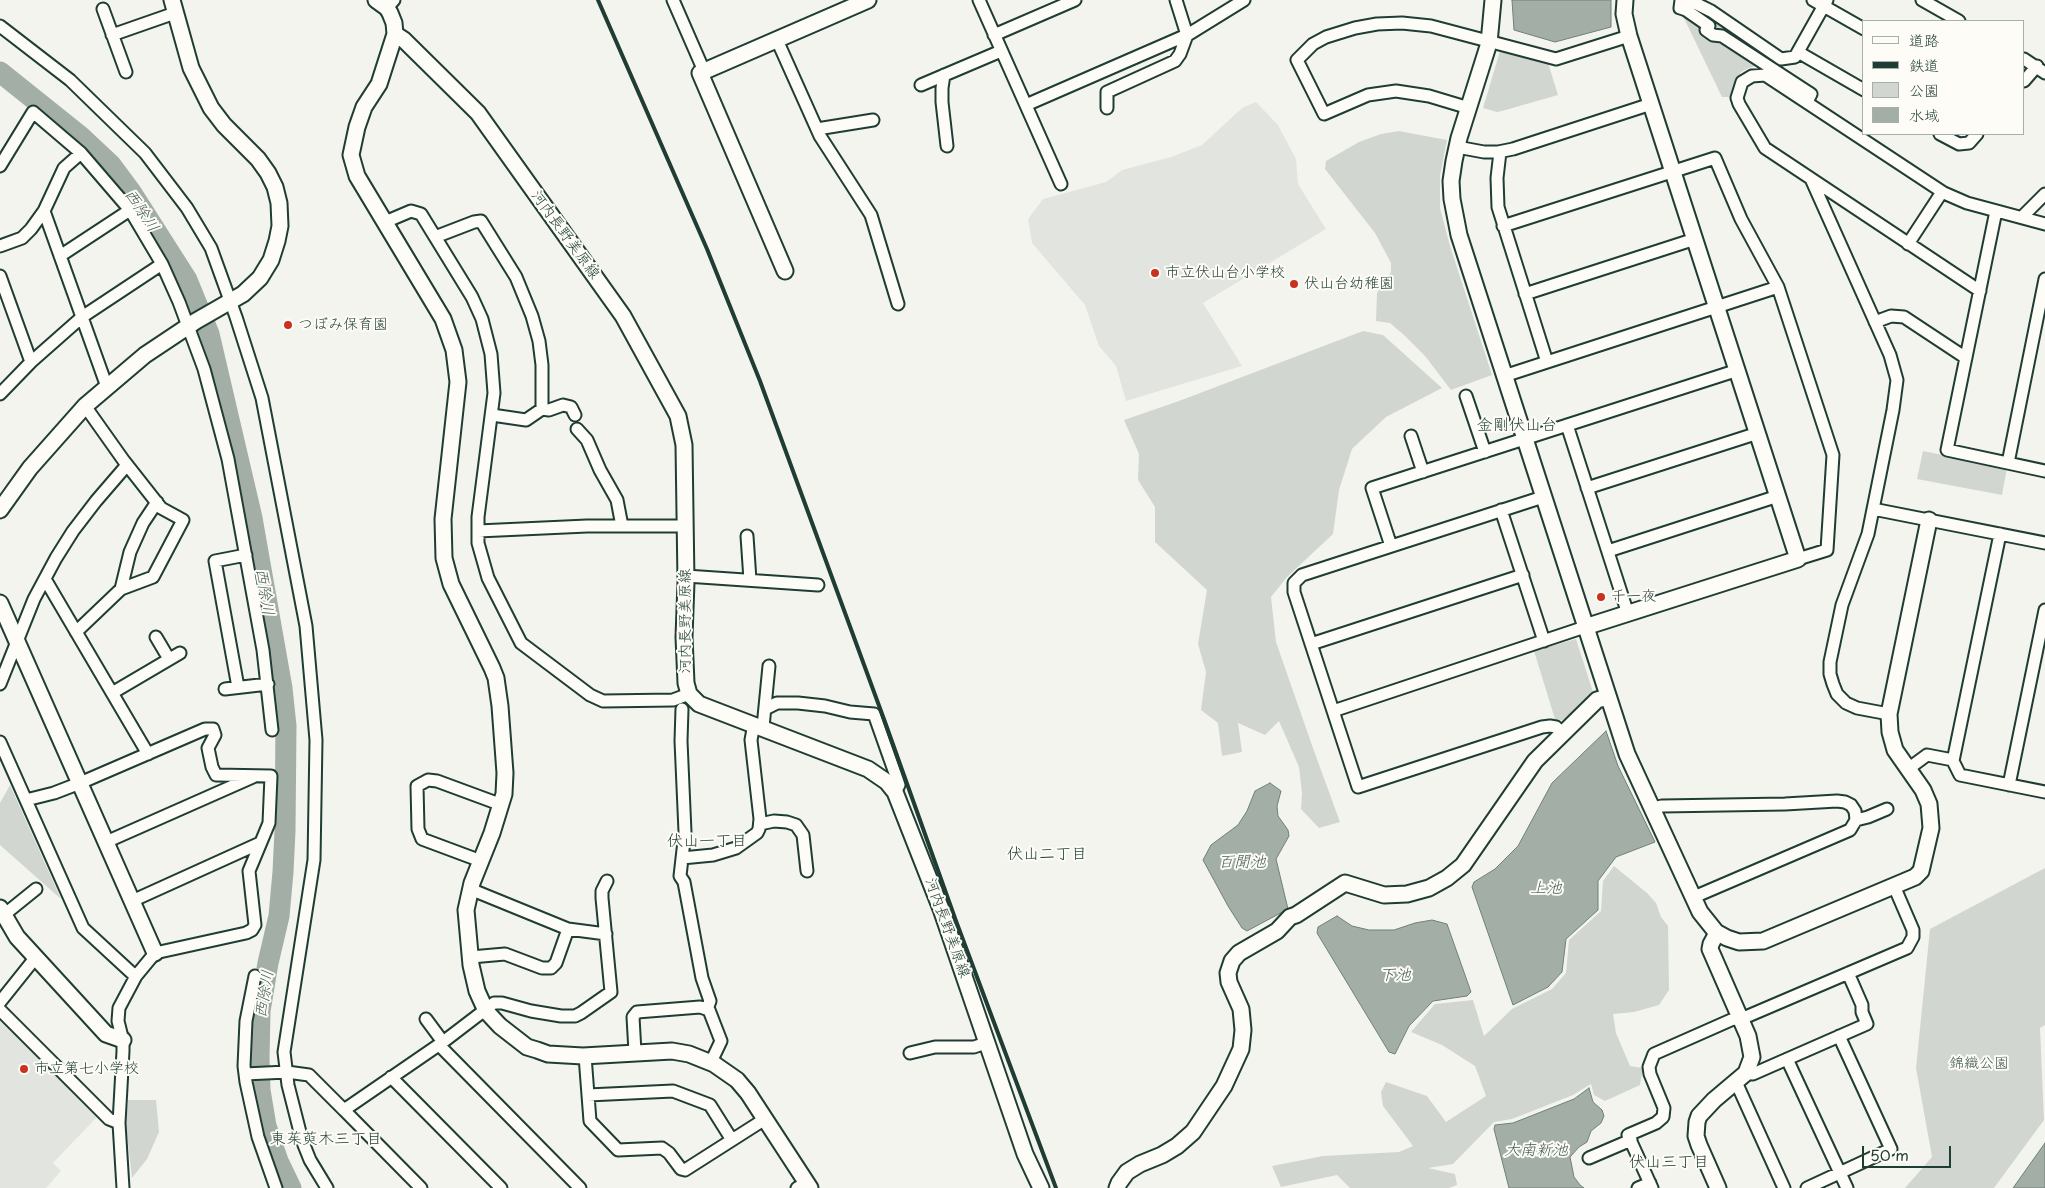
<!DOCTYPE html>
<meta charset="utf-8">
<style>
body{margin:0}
#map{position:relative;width:2045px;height:1188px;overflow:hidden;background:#f4f4ef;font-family:"Playpen Sans","Klee One",sans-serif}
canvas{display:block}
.legend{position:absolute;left:1862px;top:20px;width:162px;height:115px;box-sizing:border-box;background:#fdfcf7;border:1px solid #a4b0a9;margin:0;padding:6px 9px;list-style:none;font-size:15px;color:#1f3d34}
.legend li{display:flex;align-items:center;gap:10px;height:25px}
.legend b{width:25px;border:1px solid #a4b0a9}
.scale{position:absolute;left:1862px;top:1146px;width:89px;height:22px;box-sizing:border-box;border:2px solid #1f3d34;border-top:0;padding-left:6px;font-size:15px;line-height:18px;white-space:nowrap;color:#1f3d34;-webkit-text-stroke:4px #fdfcf7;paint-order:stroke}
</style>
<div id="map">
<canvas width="2045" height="1188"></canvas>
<ul class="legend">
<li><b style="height:6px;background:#fdfcf7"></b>道路</li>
<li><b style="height:6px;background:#1f3d34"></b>鉄道</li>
<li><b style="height:14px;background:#d1d6d1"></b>公園</li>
<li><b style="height:14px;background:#a3aea7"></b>水域</li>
</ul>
<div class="scale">50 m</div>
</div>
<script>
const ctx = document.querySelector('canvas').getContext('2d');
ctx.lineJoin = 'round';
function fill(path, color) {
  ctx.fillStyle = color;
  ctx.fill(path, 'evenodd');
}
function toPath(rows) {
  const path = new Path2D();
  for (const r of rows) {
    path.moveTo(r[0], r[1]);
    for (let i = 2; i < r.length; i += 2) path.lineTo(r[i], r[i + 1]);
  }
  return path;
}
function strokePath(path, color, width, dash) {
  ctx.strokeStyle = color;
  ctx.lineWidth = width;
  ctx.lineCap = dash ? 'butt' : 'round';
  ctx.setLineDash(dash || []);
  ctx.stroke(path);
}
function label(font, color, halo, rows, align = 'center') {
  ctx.font = font + ' "Playpen Sans","Klee One",sans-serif';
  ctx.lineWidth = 4;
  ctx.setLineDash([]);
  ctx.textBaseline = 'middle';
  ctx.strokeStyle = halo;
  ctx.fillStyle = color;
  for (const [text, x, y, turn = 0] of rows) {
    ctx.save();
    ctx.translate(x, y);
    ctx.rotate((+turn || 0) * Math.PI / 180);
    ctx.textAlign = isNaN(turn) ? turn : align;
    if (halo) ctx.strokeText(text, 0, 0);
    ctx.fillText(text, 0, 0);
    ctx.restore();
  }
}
fill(toPath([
 [1256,102,1278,125,1296,159,1298,184,1326,229,1203,303,1242,366,1126,401,1116,366,1099,346,1085,305,1032,243,1028,219,1043,199,1106,182,1122,170,1171,157,1202,145,1242,108],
 [0,1021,97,1117,53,1163,61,1171,46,1188,0,1188]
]), '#e2e5df');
fill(toPath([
 [1693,8,1768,56,1762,64,1749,68,1741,72,1736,80,1731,97,1722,97,1682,14],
 [1500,51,1548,63,1558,95,1502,111,1497,112,1483,108],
 [1399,131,1447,140,1440,176,1440,208,1450,246,1492,375,1451,390,1425,356,1405,336,1390,323,1376,321,1377,293,1391,272,1391,263,1375,233,1325,169,1326,161,1359,142,1381,134],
 [1363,331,1383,335,1442,388,1386,417,1352,449,1339,490,1333,534,1287,577,1271,597,1276,642,1314,751,1340,822,1319,828,1301,809,1302,793,1299,767,1279,721,1265,735,1238,723,1242,752,1222,756,1218,723,1201,710,1206,672,1198,644,1207,590,1155,542,1155,507,1138,480,1139,454,1124,420,1179,401],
 [1923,451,2007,468,2002,495,1917,479],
 [1576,639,1593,692,1567,718,1559,721,1555,719,1534,651],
 [10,785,61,899,0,845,0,803],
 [1614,866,1647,893,1656,903,1661,917,1668,926,1669,990,1659,1005,1634,1012,1613,1014,1616,1033,1630,1066,1643,1068,1640,1085,1605,1101,1594,1095,1591,1084,1573,1095,1512,1119,1494,1122,1453,1164,1428,1168,1455,1174,1457,1185,1449,1188,1350,1188,1337,1175,1281,1187,1272,1166,1323,1156,1399,1152,1413,1146,1383,1106,1381,1092,1386,1082,1427,1096,1446,1122,1486,1096,1475,1066,1442,1045,1411,1032,1435,1004,1473,1000,1484,1036,1512,1009,1552,989,1566,973,1569,940,1601,911,1603,881],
 [2045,868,2045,1025,2040,1028,2044,1120,1994,1188,1905,1188,1932,1157,1916,1068,1930,929],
 [128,1100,156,1100,159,1132,147,1159,132,1178,126,1125]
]), '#d1d6d1');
const water = toPath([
 [1512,0,1611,0,1611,27,1555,42,1514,30,1512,0],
 [1606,731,1618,766,1655,842,1616,857,1598,881,1598,910,1566,939,1562,972,1548,987,1513,1005,1472,887,1474,882,1495,869,1518,846,1552,783,1606,731],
 [1270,783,1281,791,1277,806,1278,816,1288,830,1289,836,1276,859,1288,909,1247,931,1242,928,1228,906,1203,860,1211,845,1238,825,1247,811,1255,791,1270,783],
 [1337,916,1352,926,1369,930,1394,930,1415,923,1432,920,1447,924,1471,992,1467,996,1433,1001,1409,1026,1395,1054,1389,1052,1317,933,1318,927,1337,916],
 [1589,1088,1593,1102,1602,1110,1604,1116,1601,1123,1591,1131,1587,1142,1579,1147,1570,1157,1574,1177,1580,1185,1584,1188,1509,1188,1494,1129,1495,1125,1513,1123,1574,1099,1589,1088],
 [2045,1143,2045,1188,2013,1188,2045,1143]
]);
fill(water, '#a3aea7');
strokePath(water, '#6e8179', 1);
strokePath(toPath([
 [0,72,80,136,111,165,131,192,187,280,209,334,252,518,282,688,286,726,285,831,283,872,279,916,268,963,260,1011,259,1059,260,1090,266,1126,278,1161,291,1188]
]), '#a3aea7', 21);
const street = toPath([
 [673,0,704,71],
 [979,0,1061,184],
 [1681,0,1680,8,1686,10,1709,26,1706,30,1713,35,1722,36,1811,94,1807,102],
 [1689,0,1711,11,1781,59,1795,57,1827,0],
 [1813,0,1864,29],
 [1922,0,1959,21],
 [387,8,394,0],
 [103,9,126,72],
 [0,26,70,80,145,153,187,208,211,248,236,317,262,398,306,626,316,740,314,860,284,1052,288,1085,302,1140,310,1160,327,1188],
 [112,35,175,13],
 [994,35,1075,0],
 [777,40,820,136,871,215,898,304],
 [1798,52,1864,90],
 [2024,59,2045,73],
 [944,75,942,88,942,102,947,146],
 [2024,81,2037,66],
 [921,85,1001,51],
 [1026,105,1189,34,1244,0],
 [1107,108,1107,92,1175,61,1180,54,1187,35,1176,0],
 [1469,108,1429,96,1396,91,1368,95,1324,114,1297,60,1313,44,1326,37,1355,28,1377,24,1402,23,1431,26,1556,59,1629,36],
 [817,129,873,120],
 [1940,134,1959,144,1969,143,1977,134],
 [1457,147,1484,152,1498,152,1513,149,1651,104],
 [1500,152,1497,178,1498,207,1547,362],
 [0,166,33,112,81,153],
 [1812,181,1890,355,1897,380,1893,410,1868,534,1842,605,1830,662,1830,674,1833,684,1837,694,1846,703,1857,708,1889,714],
 [44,211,107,387],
 [1996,211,1947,450,2045,471],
 [2022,217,2045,194],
 [385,222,411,211,421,214,472,297,482,319,491,354,494,393,478,517,478,543,488,578,521,643,590,695,603,701,673,700,689,694],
 [1503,226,1715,158,1741,219,1778,287,1833,455,1827,550,1798,559],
 [435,237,474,222,481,221,516,277,532,316,539,341,542,365,542,409,526,420,492,415],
 [1908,244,1942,192],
 [0,246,22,238,31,229,44,211,64,168,81,153,130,210,162,264,179,302,204,369,228,459,263,650,272,730],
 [60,256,130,210],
 [0,276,31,362],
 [1980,291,1765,148,1739,104,1737,98,1742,82,1752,76,1765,75,1944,193,1967,203,2045,224],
 [1525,294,1695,239],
 [1875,322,1891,316,1904,317,1966,358],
 [1504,376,1778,287],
 [0,394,31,362,82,317,162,264],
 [1466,396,1485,452],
 [542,409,549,410,563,405,571,407,575,415],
 [1567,425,1628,614],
 [577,429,587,440,600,470,617,500,622,526],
 [1411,436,1423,472],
 [2008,463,2045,279],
 [1587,488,1758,433],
 [1543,497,1302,575,1294,583,1294,592,1358,787,1542,727,1550,726,1556,727,1563,734],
 [1873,509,2045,543],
 [1501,510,1544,641],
 [478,531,587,526,684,526],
 [2000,534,1953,761,1960,775,2045,792],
 [747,536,750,580],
 [1391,546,1372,488,1738,370],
 [1608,551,1778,496],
 [686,576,818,585],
 [45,579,148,754],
 [121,589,130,552,143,523,157,502],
 [76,632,121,589,153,577,183,520,161,508,124,461,85,406],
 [156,637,169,659],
 [1311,644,1523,575],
 [0,684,34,599,56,558,73,531,96,501,127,465],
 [238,687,215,561,246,555],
 [225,689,268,684],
 [112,693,180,653],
 [682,709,681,741,685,832,680,876,684,882,702,978,710,1001,707,1009],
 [765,709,777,703,798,703,825,706,850,712,874,714,897,779,899,785,895,792],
 [1333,711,1585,627],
 [763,727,769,666],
 [0,742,83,928,135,976],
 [1908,769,1927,755,1953,760],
 [2009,785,2045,610],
 [26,800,54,793,80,783,205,729,213,729,215,735,208,748,212,767,216,775,271,776,269,823,249,871,255,925,252,930,246,933,155,953,136,976,119,1008,118,1021,123,1041,123,1051,119,1123,123,1188],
 [1652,808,1662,806,1785,804,1837,801,1845,802,1851,805,1855,811,1856,820,1850,830,1694,897],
 [1856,820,1868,817,1887,809],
 [760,824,774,821,787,822,796,825,803,835,807,871],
 [106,842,253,777],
 [682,858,713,855,736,848,757,833,759,829,760,819,751,740,754,724],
 [481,861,422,839,418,829,417,786,428,780,437,781,502,805],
 [470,889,568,929,606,934],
 [132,901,260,843],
 [5,914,36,889],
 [471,957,505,954,542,968,551,968,556,963,568,929],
 [255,976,246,1021,244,1066,246,1082,258,1137,276,1188],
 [0,1002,36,957],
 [0,1010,109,1119,119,1123],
 [426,1019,443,1042],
 [439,1045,580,1188],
 [635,1052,633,1017,637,1012,700,1007,709,1010,721,1041,711,1062],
 [910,1053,935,1047,974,1047,986,1043],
 [585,1056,590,1121,618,1150,662,1148,669,1153,681,1169,685,1170,765,1119],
 [1787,1059,1847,1188],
 [1746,1073,1753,1074,1867,1024,1862,1012,1862,1005,1848,973],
 [245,1074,287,1072,309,1075,344,1110,443,1042,494,1003,502,1003,531,1011,561,1016,575,1016,581,1013,611,992,602,898,602,891,607,881],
 [391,1077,501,1188],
 [1736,1082,1784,1188],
 [588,1095,673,1091,710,1105,732,1140],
 [344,1110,421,1188],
 [1589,1158,1631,1140],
 [797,1188,806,1183],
 [1638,1188,1650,1183],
 [1652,1188,1628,1135,1656,1123,1663,1117,1664,1108,1650,1074,1649,1067,1654,1054,1731,1020,1748,1016,1907,948,1913,937,1913,930,1894,886],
 [1807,1188,1891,1149,1839,1036]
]);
const secondary = toPath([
 [376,0,387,8,390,13,394,23,395,34,379,84,364,107,357,127,351,155,357,176,443,319,454,350,458,382,443,519,444,558,451,584,492,668,496,678,500,706,505,773,504,794,492,833,472,883,466,910,471,965,477,991,486,1011,500,1026,527,1047,537,1050,548,1054,583,1056,672,1051,689,1054,714,1064,737,1080,748,1093,810,1188],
 [1493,0,1489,43,1459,138,1454,161,1451,181,1452,199,1459,235,1627,754,1700,912,1716,932,1727,938,1739,942,1763,941,1915,877,1921,871,1931,828,1929,804,1923,790,1895,750,1890,732,1889,714,1929,520],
 [395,34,404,40,478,113,623,316,678,416,684,445,686,582,684,637,686,683,689,694,699,704,868,769,887,782,895,792,941,909,1025,1154,1041,1188],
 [785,271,700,73,868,0],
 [0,510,30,468,85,406,145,355,196,321,243,294,260,278,271,260,277,241,280,226,279,203,275,187,268,173,258,159,224,125,211,108,191,68,172,0],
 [0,603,155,953],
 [1585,627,1798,559,1629,36,1624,14,1625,0],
 [0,908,17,937,106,1034,123,1040],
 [1717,933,1711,944,1710,949,1748,1036,1752,1057,1746,1073,1714,1100,1699,1116,1697,1122,1696,1136,1699,1145,1718,1188],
 [1117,1188,1119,1183,1127,1172,1140,1164,1162,1155,1177,1146,1193,1132,1224,1086,1241,1049,1243,1030,1241,1009,1229,982,1228,973,1232,961,1239,953,1277,931,1290,917,1296,915,1345,883,1384,895,1407,894,1429,888,1447,878,1463,865,1535,761,1597,700,1608,697]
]);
strokePath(street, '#1f3d34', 15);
strokePath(secondary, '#1f3d34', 19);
strokePath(street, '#fdfcf7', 11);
strokePath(secondary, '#fdfcf7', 15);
strokePath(toPath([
 [598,0,707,249,760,381,885,722,956,921,1056,1188]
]), '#1f3d34', 4);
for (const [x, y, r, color] of [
 [1155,273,5,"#c8321e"],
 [1294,284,5,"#c8321e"],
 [288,325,5,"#c8321e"],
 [1601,597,5,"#c8321e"],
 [24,1069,5,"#c8321e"]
]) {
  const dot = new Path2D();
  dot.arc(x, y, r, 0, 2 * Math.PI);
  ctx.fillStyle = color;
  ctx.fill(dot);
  strokePath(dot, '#fdfcf7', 2);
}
label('15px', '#1f3d34', '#fdfcf7', [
 ["河内長野美原線",565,235,54],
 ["河内長野美原線",686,621,-90],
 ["河内長野美原線",947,928,70]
]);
label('15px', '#1f3d34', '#fdfcf7', [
 ["市立伏山台小学校",1165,273],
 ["伏山台幼稚園",1304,284],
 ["つぼみ保育園",298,325],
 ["千一夜",1611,597],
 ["市立第七小学校",34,1069]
], 'left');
label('15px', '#435c53', '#fdfcf7', [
 ["錦織公園",1979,1064]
]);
label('italic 16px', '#475f56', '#fdfcf7', [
 ["西除川",141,211,56],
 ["西除川",264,592,81],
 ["百聞池",1242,863],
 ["上池",1546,889],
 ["下池",1395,976],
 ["西除川",265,994,-81],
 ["大南新池",1536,1151]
]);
label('16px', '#1f3d34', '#fdfcf7', [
 ["金剛伏山台",1517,426],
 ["伏山一丁目",707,842],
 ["伏山二丁目",1047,855],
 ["東茱萸木三丁目",326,1140],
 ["伏山三丁目",1669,1163]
]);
</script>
